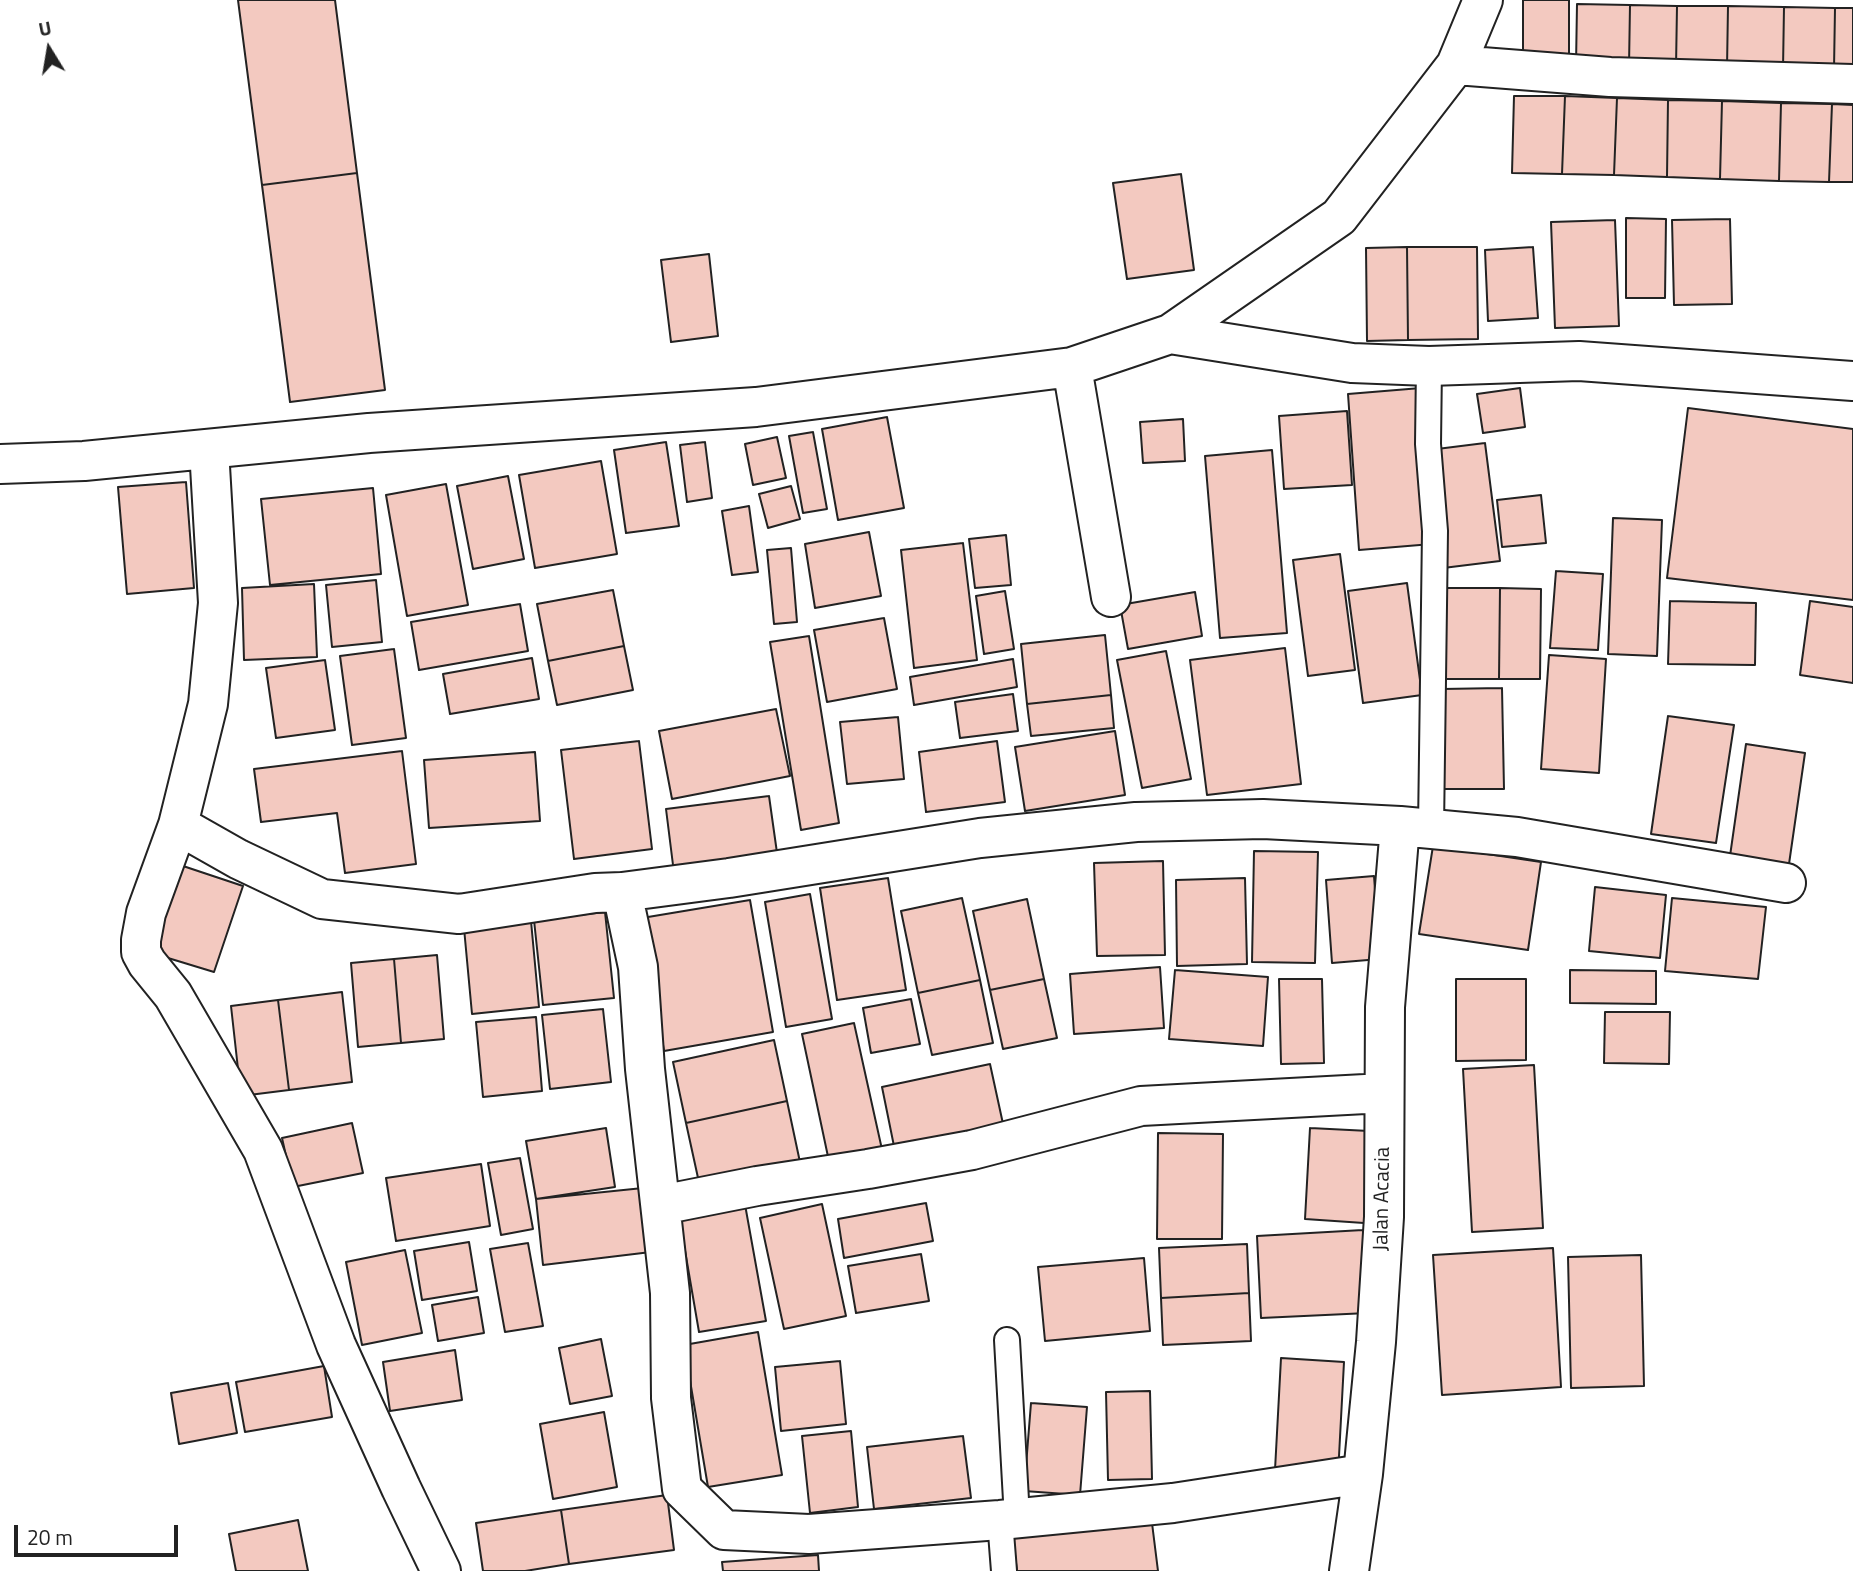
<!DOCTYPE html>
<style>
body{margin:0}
#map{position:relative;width:1853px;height:1571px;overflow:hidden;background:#fff;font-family:"Titillium Web",sans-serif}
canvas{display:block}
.north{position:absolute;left:14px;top:14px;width:70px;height:70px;-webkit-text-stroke:5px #fff;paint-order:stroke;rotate:349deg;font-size:19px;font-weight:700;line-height:28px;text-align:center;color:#222}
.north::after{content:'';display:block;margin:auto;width:24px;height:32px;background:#222;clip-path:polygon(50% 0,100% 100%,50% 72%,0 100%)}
.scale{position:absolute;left:14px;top:1525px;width:164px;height:32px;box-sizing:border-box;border:4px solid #222;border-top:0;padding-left:9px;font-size:21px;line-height:24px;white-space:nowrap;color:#222;-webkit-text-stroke:5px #fff;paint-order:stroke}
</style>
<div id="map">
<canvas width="1853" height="1571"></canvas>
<div class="north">U</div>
<div class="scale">20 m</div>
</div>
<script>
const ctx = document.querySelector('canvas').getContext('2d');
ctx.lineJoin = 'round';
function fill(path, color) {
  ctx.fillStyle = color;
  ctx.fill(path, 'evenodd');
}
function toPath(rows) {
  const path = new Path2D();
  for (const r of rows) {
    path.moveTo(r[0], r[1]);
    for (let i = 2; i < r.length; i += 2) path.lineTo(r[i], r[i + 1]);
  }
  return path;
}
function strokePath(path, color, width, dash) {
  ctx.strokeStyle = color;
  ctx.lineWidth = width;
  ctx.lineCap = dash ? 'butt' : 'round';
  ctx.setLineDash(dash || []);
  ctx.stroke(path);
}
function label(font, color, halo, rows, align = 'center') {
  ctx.font = font + ' "Titillium Web",sans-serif';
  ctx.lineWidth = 5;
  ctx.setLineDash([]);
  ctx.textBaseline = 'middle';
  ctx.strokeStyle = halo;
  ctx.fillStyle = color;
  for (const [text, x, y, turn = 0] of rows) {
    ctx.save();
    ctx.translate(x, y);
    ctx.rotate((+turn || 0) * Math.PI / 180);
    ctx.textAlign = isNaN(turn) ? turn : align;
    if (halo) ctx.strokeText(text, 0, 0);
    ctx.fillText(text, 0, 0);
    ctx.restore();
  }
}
const building = toPath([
 [238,0,335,0,357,173,262,185,238,0],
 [1523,0,1569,0,1569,59,1523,59,1523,0],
 [1577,4,1630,5,1629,66,1576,65,1577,4],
 [1630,5,1677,6,1676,67,1629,66,1630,5],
 [1677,6,1728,6,1727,68,1676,67,1677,6],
 [1728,6,1784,7,1783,69,1727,68,1728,6],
 [1784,7,1835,8,1834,69,1783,69,1784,7],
 [1835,8,1853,8,1853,69,1834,69,1835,8],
 [1514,96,1565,96,1562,174,1512,173,1514,96],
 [1565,96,1617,98,1614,175,1562,174,1565,96],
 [1617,98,1668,100,1667,177,1614,175,1617,98],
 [1668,100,1722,101,1720,179,1667,177,1668,100],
 [1722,101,1781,103,1779,181,1720,179,1722,101],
 [1781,103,1832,104,1829,182,1779,181,1781,103],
 [1832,104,1853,105,1853,182,1829,182,1832,104],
 [357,173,385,390,290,402,262,185,357,173],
 [1181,174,1194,270,1127,279,1113,183,1181,174],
 [1626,218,1666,219,1665,298,1626,298,1626,218],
 [1730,219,1732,304,1674,305,1672,220,1730,219],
 [1615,220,1619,326,1555,328,1551,222,1615,220],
 [1407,247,1477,247,1478,339,1408,340,1407,247],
 [1407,247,1408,340,1367,341,1366,248,1407,247],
 [1533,247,1538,318,1488,321,1485,250,1533,247],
 [709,254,718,336,671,342,661,260,709,254],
 [1421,388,1432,544,1359,550,1348,394,1421,388],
 [1520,388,1525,427,1483,433,1477,394,1520,388],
 [1688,408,1853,429,1853,600,1667,578,1688,408],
 [1347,411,1352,485,1284,489,1279,416,1347,411],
 [887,417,904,508,838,520,822,429,887,417],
 [1183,419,1185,461,1143,463,1140,422,1183,419],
 [813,432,827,509,803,513,789,436,813,432],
 [777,437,786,478,753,485,745,444,777,437],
 [666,442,679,526,626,533,614,450,666,442],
 [705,442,712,498,687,502,680,445,705,442],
 [1485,443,1500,561,1443,568,1429,450,1485,443],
 [1272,450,1287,633,1220,638,1205,456,1272,450],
 [601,461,617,554,535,568,519,475,601,461],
 [508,476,524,559,473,569,457,486,508,476],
 [186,482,194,588,127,594,118,487,186,482],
 [446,484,468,605,407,616,386,495,446,484],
 [791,486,800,519,768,528,759,494,791,486],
 [373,488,381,574,270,585,261,499,373,488],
 [1541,495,1546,543,1502,547,1497,500,1541,495],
 [749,506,758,572,732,575,722,511,749,506],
 [1613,518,1662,520,1657,656,1608,654,1613,518],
 [869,532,881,596,815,608,805,544,869,532],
 [1006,535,1011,585,975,588,969,539,1006,535],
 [963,543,977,660,914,668,901,550,963,543],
 [791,548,797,622,774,624,767,550,791,548],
 [1340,554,1355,670,1308,676,1293,560,1340,554],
 [1556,571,1603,574,1598,650,1550,648,1556,571],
 [376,580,382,642,332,647,326,585,376,580],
 [1407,583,1422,695,1363,703,1348,591,1407,583],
 [314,584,317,657,244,660,242,588,314,584],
 [1443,588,1500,588,1499,679,1442,679,1443,588],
 [1500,588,1541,589,1540,679,1499,679,1500,588],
 [613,590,624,646,548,661,537,604,613,590],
 [1005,591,1014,649,984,654,976,596,1005,591],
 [1195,592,1202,636,1128,649,1120,605,1195,592],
 [1670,601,1756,603,1755,665,1668,664,1670,601],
 [1810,601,1853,607,1853,683,1800,675,1810,601],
 [520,604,528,651,419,670,411,622,520,604],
 [884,618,897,689,827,702,814,630,884,618],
 [1105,635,1111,695,1027,704,1021,644,1105,635],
 [809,636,839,823,801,830,770,642,809,636],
 [624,646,633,690,557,705,548,661,624,646],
 [1285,648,1301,784,1207,795,1190,660,1285,648],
 [394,649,406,738,352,745,340,656,394,649],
 [1166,651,1191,779,1142,788,1117,660,1166,651],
 [1549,655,1606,659,1599,773,1541,769,1549,655],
 [532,658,539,699,450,714,443,674,532,658],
 [1013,659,1017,687,914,705,910,677,1013,659],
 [325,660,335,730,276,738,266,668,325,660],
 [1502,688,1504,789,1444,789,1442,689,1502,688],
 [1013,694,1018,731,960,738,955,702,1013,694],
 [1111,695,1114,728,1031,736,1027,704,1111,695],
 [776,709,790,776,672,799,659,731,776,709],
 [1668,716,1734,725,1716,843,1651,834,1668,716],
 [898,717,904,779,847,784,840,722,898,717],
 [1115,731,1125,795,1025,811,1015,747,1115,731],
 [639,741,652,849,574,859,561,750,639,741],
 [997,741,1005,802,926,812,919,752,997,741],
 [1746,744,1805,753,1789,864,1730,856,1746,744],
 [402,751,416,864,345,873,337,813,261,822,254,769,402,751],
 [535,752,540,821,429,828,424,760,535,752],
 [769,796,779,867,675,881,666,809,769,796],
 [1433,846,1541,862,1528,950,1419,934,1433,846],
 [1254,851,1318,852,1315,963,1252,962,1254,851],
 [1163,861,1165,955,1097,956,1094,863,1163,861],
 [174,863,243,886,214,972,145,951,174,863],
 [1374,876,1380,959,1332,963,1326,880,1374,876],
 [888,878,906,990,837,1000,820,888,888,878],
 [1245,878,1247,964,1177,966,1176,880,1245,878],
 [1595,887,1666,895,1660,958,1589,951,1595,887],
 [810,894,832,1019,786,1027,765,902,810,894],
 [962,898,980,980,918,993,901,911,962,898],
 [1672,898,1766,907,1758,979,1665,971,1672,898],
 [1027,899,1044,979,990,990,973,911,1027,899],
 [750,900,773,1032,664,1051,642,918,750,900],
 [605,912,614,998,543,1005,534,920,605,912],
 [531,921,539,1007,472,1014,464,928,531,921],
 [437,955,444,1039,401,1043,394,959,437,955],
 [394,959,401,1043,358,1047,351,963,394,959],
 [1160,967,1164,1028,1074,1034,1070,974,1160,967],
 [1175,970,1268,977,1263,1046,1169,1039,1175,970],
 [1570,970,1656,971,1656,1004,1570,1003,1570,970],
 [1044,979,1057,1038,1003,1049,990,990,1044,979],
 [1279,979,1322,979,1324,1063,1281,1064,1279,979],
 [1456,979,1526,979,1526,1060,1456,1061,1456,979],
 [980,980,993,1043,932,1055,918,993,980,980],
 [342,992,352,1082,289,1090,278,1000,342,992],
 [911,999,920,1044,871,1053,863,1008,911,999],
 [278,1000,289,1090,241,1096,231,1006,278,1000],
 [603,1009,611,1082,550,1089,542,1015,603,1009],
 [1605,1012,1670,1012,1669,1064,1604,1063,1605,1012],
 [536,1017,542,1091,483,1097,476,1022,536,1017],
 [854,1023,883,1154,830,1166,802,1034,854,1023],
 [774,1040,787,1101,686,1123,673,1062,774,1040],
 [990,1064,1005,1133,896,1156,882,1087,990,1064],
 [1534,1065,1543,1228,1472,1232,1463,1069,1534,1065],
 [787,1101,801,1167,700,1187,686,1123,787,1101],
 [352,1123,363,1173,293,1187,282,1138,352,1123],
 [606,1128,615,1187,536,1199,526,1141,606,1128],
 [1310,1128,1369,1131,1364,1223,1305,1219,1310,1128],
 [1158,1133,1223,1134,1222,1239,1157,1239,1158,1133],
 [520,1158,533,1229,501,1235,488,1163,520,1158],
 [481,1164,490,1226,396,1241,386,1178,481,1164],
 [643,1188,651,1252,543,1265,536,1199,643,1188],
 [744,1199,766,1321,699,1332,678,1210,744,1199],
 [926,1203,933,1241,844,1258,838,1219,926,1203],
 [822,1204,846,1316,784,1329,760,1218,822,1204],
 [1363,1230,1368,1313,1261,1318,1257,1236,1363,1230],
 [469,1242,477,1291,422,1300,414,1251,469,1242],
 [528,1243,543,1326,505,1332,490,1249,528,1243],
 [1247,1244,1249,1293,1161,1298,1159,1248,1247,1244],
 [1553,1248,1561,1387,1442,1395,1433,1255,1553,1248],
 [405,1250,422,1333,362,1345,346,1262,405,1250],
 [921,1254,929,1301,856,1313,848,1266,921,1254],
 [1641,1255,1644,1386,1571,1388,1568,1257,1641,1255],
 [1144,1258,1150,1331,1045,1341,1038,1267,1144,1258],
 [1249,1293,1251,1341,1163,1345,1161,1298,1249,1293],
 [478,1297,484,1333,438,1341,432,1305,478,1297],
 [758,1332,782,1475,708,1487,684,1345,758,1332],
 [601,1339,612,1396,570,1404,559,1348,601,1339],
 [455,1350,462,1400,390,1411,383,1362,455,1350],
 [1281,1358,1344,1362,1338,1475,1275,1470,1281,1358],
 [840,1361,846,1424,781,1431,775,1367,840,1361],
 [324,1366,332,1417,245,1432,236,1382,324,1366],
 [228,1383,237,1433,179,1444,171,1393,228,1383],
 [1150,1391,1152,1479,1108,1480,1106,1392,1150,1391],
 [1031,1403,1087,1407,1080,1495,1024,1491,1031,1403],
 [604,1412,617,1487,553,1499,540,1424,604,1412],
 [851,1431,858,1507,810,1513,802,1436,851,1431],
 [963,1436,971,1498,874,1509,867,1447,963,1436],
 [667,1495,674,1550,569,1564,561,1510,667,1495],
 [561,1510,569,1564,525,1571,483,1571,476,1523,561,1510],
 [1151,1515,1158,1571,1017,1571,1012,1530,1151,1515],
 [298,1520,308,1571,236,1571,229,1534,298,1520],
 [818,1555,819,1571,723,1571,722,1562,818,1555]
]);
fill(building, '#f3c9c0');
strokePath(building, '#222', 2);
const service = toPath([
 [1429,366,1428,444,1435,531,1431,828],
 [1007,1340,1017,1518],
 [1000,1520,1004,1571]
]);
const minor = toPath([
 [1456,65,1610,77,1853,84],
 [1170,334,1352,363,1429,366,1579,361,1853,381],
 [1072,367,1111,597],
 [209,449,218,603,208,704,178,825,146,913,141,940,141,952,147,963,173,995,263,1150,336,1345,401,1488,441,1571],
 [0,464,84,461,369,433,756,407,1072,367,1170,334,1339,217,1456,65,1483,0],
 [178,825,238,859,322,899,459,914,595,893,622,892,729,878,980,838,1136,822,1263,819,1400,826,1517,837,1786,883],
 [622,892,638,967,645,1069,670,1293,671,1398,682,1489,724,1530,809,1534,1000,1520,1173,1503,1363,1474],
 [661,1205,757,1186,868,1169,972,1150,1141,1106,1384,1093],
 [1349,1571,1363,1474,1376,1342,1384,1217,1385,1007,1400,826]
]);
strokePath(service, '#222', 28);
strokePath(minor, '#222', 42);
strokePath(service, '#fff', 24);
strokePath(minor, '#fff', 38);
label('21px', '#222', '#fff', [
 ["Jalan Acacia",1383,1199,-89]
]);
</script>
